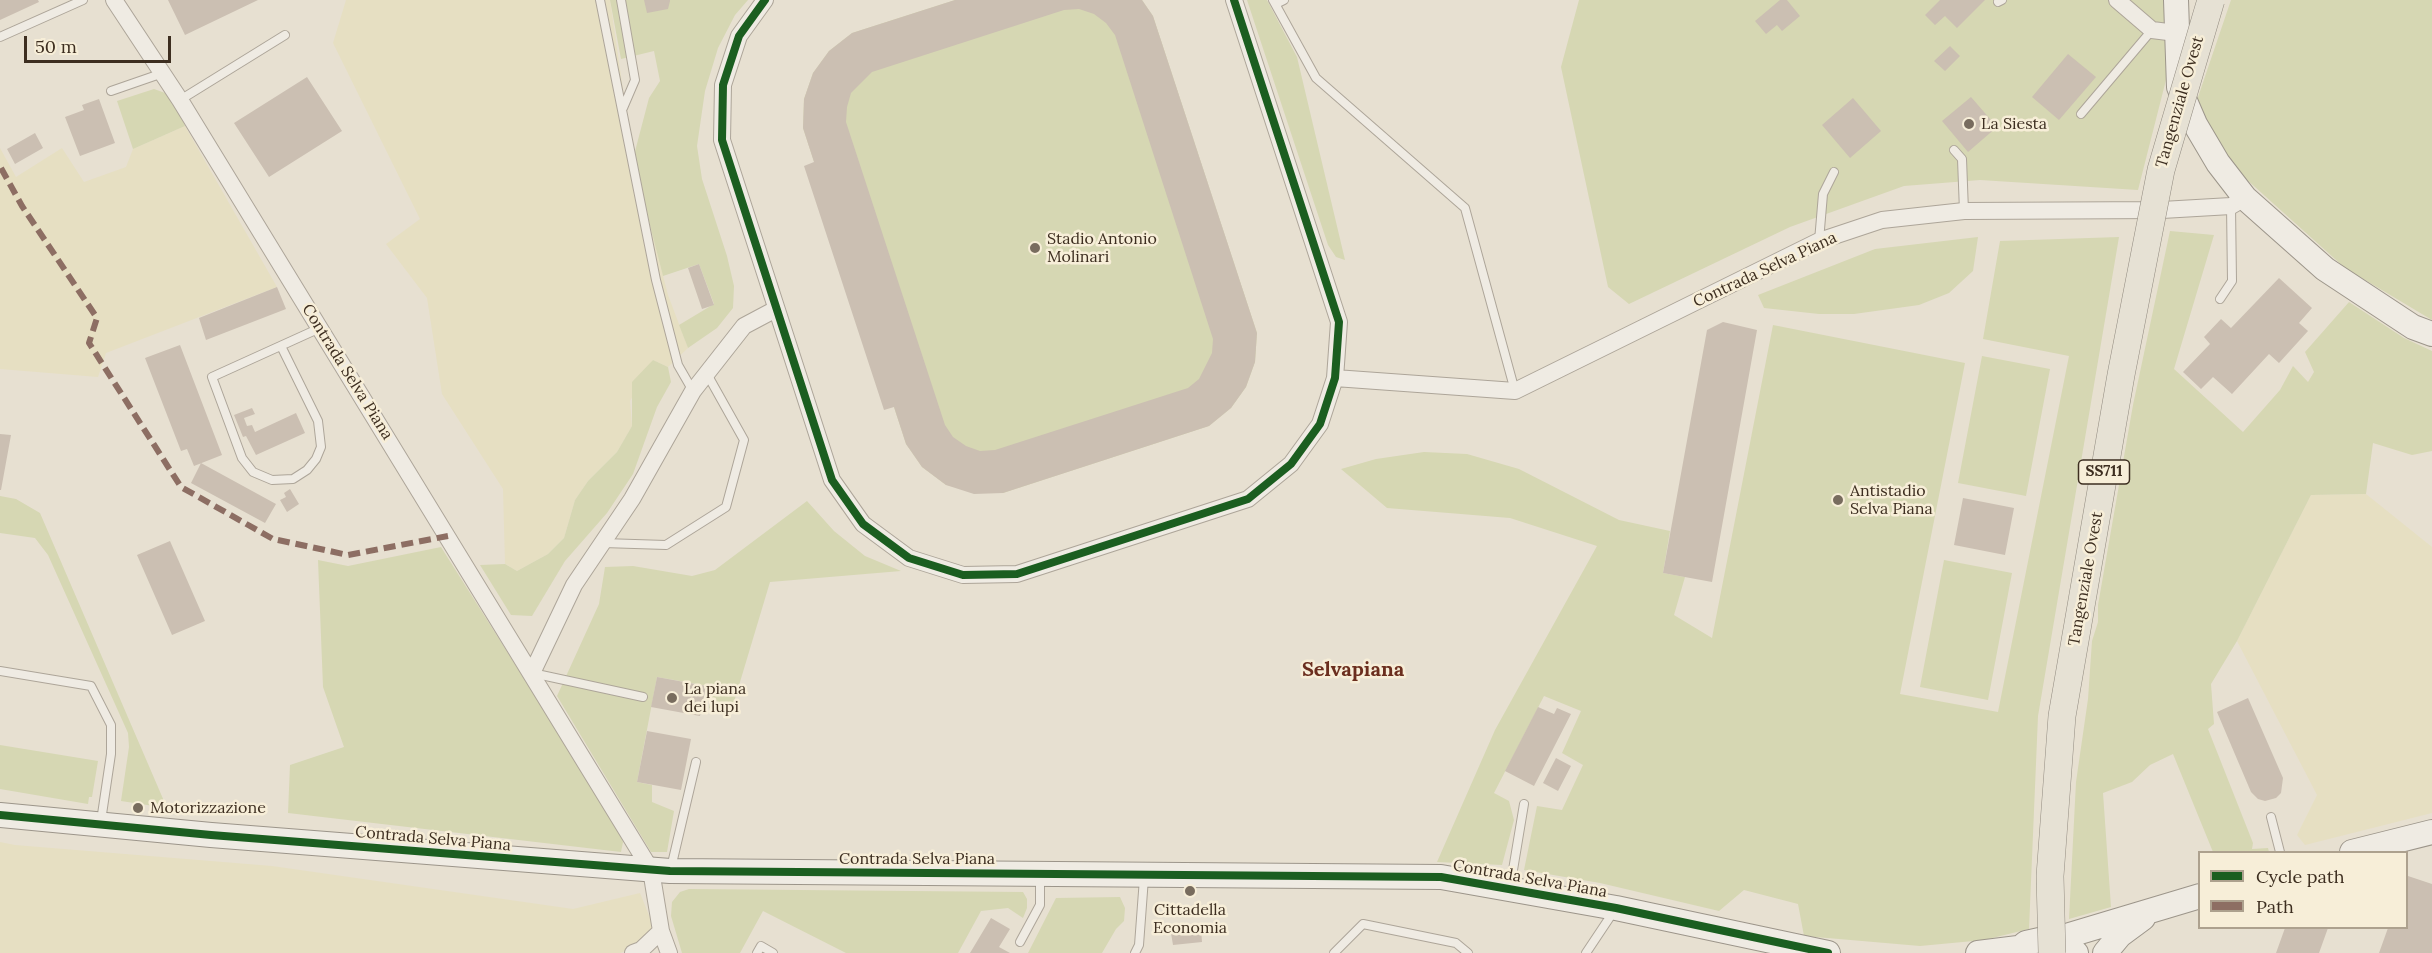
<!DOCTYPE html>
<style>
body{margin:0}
#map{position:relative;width:2432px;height:953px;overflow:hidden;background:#e7e0d1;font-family:Lora,serif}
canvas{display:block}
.legend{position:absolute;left:2198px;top:851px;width:210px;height:78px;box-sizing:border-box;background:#f7eed8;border:2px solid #ada18e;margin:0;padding:8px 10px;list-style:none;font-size:18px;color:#3d2e20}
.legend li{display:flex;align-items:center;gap:12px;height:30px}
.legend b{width:30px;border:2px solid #ada18e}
.scale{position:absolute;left:24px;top:36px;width:147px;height:27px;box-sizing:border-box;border:3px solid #3d2e20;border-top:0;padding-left:8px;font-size:18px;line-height:21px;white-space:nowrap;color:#3d2e20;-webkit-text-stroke:4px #f7eed8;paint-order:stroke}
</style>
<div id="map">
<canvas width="2432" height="953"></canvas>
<ul class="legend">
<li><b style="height:8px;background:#1b5e20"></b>Cycle path</li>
<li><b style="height:8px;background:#8d6e63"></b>Path</li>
</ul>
<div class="scale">50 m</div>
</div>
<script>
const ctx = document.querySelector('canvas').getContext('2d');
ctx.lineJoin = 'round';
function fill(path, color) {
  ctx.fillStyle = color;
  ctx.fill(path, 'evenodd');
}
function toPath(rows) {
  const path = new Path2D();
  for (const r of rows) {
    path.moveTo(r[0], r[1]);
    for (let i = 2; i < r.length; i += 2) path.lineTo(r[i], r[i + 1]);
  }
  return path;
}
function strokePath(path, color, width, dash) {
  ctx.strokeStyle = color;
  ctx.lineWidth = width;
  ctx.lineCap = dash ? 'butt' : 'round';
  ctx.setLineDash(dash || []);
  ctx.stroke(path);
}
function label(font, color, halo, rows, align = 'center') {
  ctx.font = font + ' Lora,serif';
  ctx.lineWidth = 5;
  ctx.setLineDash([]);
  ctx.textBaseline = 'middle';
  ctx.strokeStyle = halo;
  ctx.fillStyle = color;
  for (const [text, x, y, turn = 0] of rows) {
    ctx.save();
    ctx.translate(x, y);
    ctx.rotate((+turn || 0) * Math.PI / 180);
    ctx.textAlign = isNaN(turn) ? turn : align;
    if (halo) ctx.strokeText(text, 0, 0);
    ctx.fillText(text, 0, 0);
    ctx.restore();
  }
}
fill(toPath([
 [346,0,610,0,633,159,668,295,688,348,668,367,653,360,630,401,632,426,617,452,588,481,575,500,564,538,548,554,517,571,505,564,503,489,442,394,427,298,386,244,420,219,333,43],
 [185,126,277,287,106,353,98,377,0,369,0,148,16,177,62,148,84,182,126,167,133,149],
 [2366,494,2432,547,2432,813,2305,845,2297,835,2317,795,2237,641,2311,495],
 [0,842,15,845,272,866,573,909,640,893,655,930,640,945,620,953,0,953]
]), '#e6dfc2');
fill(toPath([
 [610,0,748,0,735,15,718,48,705,91,697,146,702,179,727,256,734,286,733,308,717,328,688,348,679,325,714,304,699,264,663,276,633,159,649,98,660,81,654,51,621,59],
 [955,0,1142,0,1153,16,1257,333,1255,362,1246,387,1231,408,1209,426,1003,493,946,485,922,467,906,444,803,128,804,99,813,73,829,51,852,33],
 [1247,0,1267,0,1297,57,1345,260,1336,257,1328,245],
 [1579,0,2166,0,2167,76,2138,190,1980,180,1904,186,1790,227,1629,304,1608,287,1561,67],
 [2231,0,2432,0,2432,320,2345,268,2245,178,2213,137,2196,103],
 [154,89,168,94,176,103,185,126,133,149,117,101],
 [2170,231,2214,235,2174,369,2243,432,2280,390,2293,366,2308,382,2314,372,2305,352,2349,302,2404,338,2432,351,2432,451,2412,455,2373,443,2366,494,2311,495,2237,641,2211,684,2214,724,2208,729,2253,843,2252,849,2268,848,2269,852,2213,852,2173,754,2150,765,2132,782,2103,793,2111,907,2069,919,2076,782,2088,699,2092,641,2098,622,2098,605,2133,405],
 [1978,237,1973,271,1949,293,1919,305,1854,314,1819,314,1764,308,1758,295,1875,249],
 [2119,237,2038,716,2029,929,1984,940,1920,946,1804,936,1798,904,1744,890,1719,911,1600,883,1524,870,1537,806,1562,810,1583,765,1562,753,1581,711,1544,696,1494,793,1509,801,1514,820,1502,865,1437,862,1495,730,1597,546,1510,518,1387,508,1341,469,1376,459,1424,452,1467,454,1519,469,1619,520,1670,531,1663,573,1685,577,1674,615,1712,638,1773,325,1965,363,1900,694,1998,712,2069,356,1983,339,2000,241],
 [1982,356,2050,369,2026,496,1958,483],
 [653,360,668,367,671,382,657,407,633,474,607,513,565,561,532,616,511,615,480,565,505,564,517,571,548,554,564,538,575,500,588,481,617,452,632,426,632,382],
 [0,496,16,499,40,513,167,808,121,801,129,747,128,733,48,555,35,538,0,533],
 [807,501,834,531,865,556,901,571,770,582,731,712,709,708,714,687,657,677,637,782,652,785,652,802,674,811,667,852,651,852,557,696,599,604,605,567,633,566,692,576,715,570],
 [441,547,619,829,623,842,621,852,288,813,290,765,344,747,323,687,318,560,348,566],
 [1944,560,2012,573,1988,700,1920,687],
 [0,745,98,761,92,797,89,797,88,804,0,789],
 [689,889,1023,892,1027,899,1027,908,1023,918,1008,908,981,911,958,953,846,953,763,911,740,953,682,953,671,916,672,902,680,892],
 [1120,897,1125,908,1124,921,1116,929,1102,953,1028,953,1056,898]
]), '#d6d7b3');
fill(toPath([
 [0,0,38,0,39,2,0,20],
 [168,0,258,0,185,35],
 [644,0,670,0,670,1,668,9,647,13],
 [955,0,1142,0,1153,16,1257,333,1255,362,1246,387,1231,408,1209,426,1003,493,974,494,946,485,922,467,906,444,894,407,884,410,804,166,814,162,803,128,804,99,813,73,829,51,852,33],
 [1079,9,1094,14,1106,23,1115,35,1213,339,1212,353,1199,379,1188,388,995,450,980,451,966,446,953,437,945,425,846,122,847,107,851,93,872,72,1064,10],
 [1780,0,1787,0,1800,16,1782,31,1777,25,1766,34,1755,21],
 [1940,0,1985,0,1957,28,1945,16,1935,25,1925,15],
 [1950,46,1960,56,1945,71,1934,61],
 [2068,54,2096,77,2059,120,2032,97],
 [307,77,342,131,269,177,234,123],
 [1971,97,1997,127,1968,152,1942,121],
 [1853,98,1881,131,1850,158,1822,125],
 [99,99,115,143,80,156,65,117,84,110,82,105],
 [35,133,43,148,15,164,7,149],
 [699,264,714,305,702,309,688,268],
 [2279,278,2312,308,2299,323,2308,331,2279,363,2269,354,2232,394,2213,377,2201,389,2183,372,2210,344,2204,337,2221,319,2231,328],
 [277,287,286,309,206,340,199,318],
 [1723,322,1757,330,1712,582,1663,573,1707,330],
 [180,345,222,455,194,466,187,449,181,451,145,358],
 [252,408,255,414,244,418,247,426,252,425,255,432,296,413,305,433,256,455,246,436,243,437,234,415],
 [0,434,11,435,1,490,0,490],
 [201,463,276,504,265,523,191,483],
 [290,489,299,504,287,512,280,500,286,497,284,493],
 [1963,498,2014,508,2005,555,1954,545],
 [170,541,205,621,172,635,137,555],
 [657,677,706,686,700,716,651,707],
 [2248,698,2283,778,2281,793,2276,798,2265,801,2258,799,2251,792,2217,712],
 [1538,707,1554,714,1557,708,1571,714,1534,786,1505,771],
 [647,731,691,739,681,790,637,782],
 [1556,758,1571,766,1558,791,1543,783],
 [2408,876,2432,884,2432,953,2379,953,2388,928,2406,928],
 [991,918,1010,929,999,947,1010,953,970,953],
 [2285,928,2328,928,2319,953,2276,953],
 [1201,929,1202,942,1173,945,1171,933]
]), '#cbbfb2');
const lane = toPath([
 [600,0,656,280,678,365,693,391],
 [621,0,635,80,623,108],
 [1273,0,1316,78,1465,208,1515,391],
 [1998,2,2002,0],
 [1276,4,1284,0],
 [0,37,83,0],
 [111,91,163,73],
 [180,100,285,35],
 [2081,114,2152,30],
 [1954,150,1962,159,1964,211],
 [1819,241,1823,194,1834,172],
 [2220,299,2232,281,2231,206],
 [281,346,318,421,321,447,316,459,307,470,293,479,272,480,253,472,242,458,212,377,320,328],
 [603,543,666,545,726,507,744,440,707,374],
 [0,671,91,686,111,725,111,754,101,821],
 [532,673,643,697],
 [2271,817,2280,852],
 [671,868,696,762],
 [1510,888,1524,804],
 [1020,942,1040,905,1040,877],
 [757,953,761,946,773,953],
 [1135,953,1139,945,1144,878],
 [1334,953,1363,924,1456,943,1468,953],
 [1586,953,1614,911]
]);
const street = toPath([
 [114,0,180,100,651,870,661,931,669,953],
 [765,0,739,36,723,85,722,140,832,480,863,524,909,558,963,575,1017,574,1248,499,1291,464,1320,424,1335,378,1339,322,1234,0],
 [2117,0,2152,30,2176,33],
 [1335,378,1515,391,1819,241,1882,220,1964,211,2162,210,2231,206,2245,198],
 [532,673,574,585,632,499,693,391,744,326,776,309],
 [633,953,641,950,661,931]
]);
const secondary = toPath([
 [2176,0,2179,87,2195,124,2218,163,2245,198,2325,269,2413,327,2432,334],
 [0,815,211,835,670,871,1441,877,1616,908,1828,953],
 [2352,852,2432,832],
 [2053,940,2200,896],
 [1978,953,2018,948],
 [2014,953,2026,943,2044,939,2063,943,2076,953],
 [2105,953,2120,935,2143,918]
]);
strokePath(lane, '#ada599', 10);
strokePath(street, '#ada599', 18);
strokePath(secondary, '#9c958a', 26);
strokePath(lane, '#efebe3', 8);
strokePath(street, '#efebe3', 16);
strokePath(secondary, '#efebe3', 24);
const primaryBridge = toPath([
 [2052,953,2050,876,2062,716,2121,375,2161,170,2211,0]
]);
strokePath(primaryBridge, '#928b80', 28, []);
strokePath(primaryBridge, '#e6e1d4', 27);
strokePath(toPath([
 [1,168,22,206,97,318,89,343,181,487,273,539,348,555,448,536]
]), '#8d6e63', 6, [12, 6]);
strokePath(toPath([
 [765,0,739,36,723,85,722,140,832,480,863,524,909,558,963,575,1017,574,1248,499,1291,464,1320,424,1335,378,1339,322,1234,0],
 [0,815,211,835,670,871,1441,877,1616,908,1828,953]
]), '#1b5e20', 8);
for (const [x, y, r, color] of [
 [1969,124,6,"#786c5e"],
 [1035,248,6,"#786c5e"],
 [1838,500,6,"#786c5e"],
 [672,698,6,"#786c5e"],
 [138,808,6,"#786c5e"],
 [1190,891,6,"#786c5e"]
]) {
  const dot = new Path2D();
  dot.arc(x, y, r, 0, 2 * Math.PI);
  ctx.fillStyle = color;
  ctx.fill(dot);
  strokePath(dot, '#f7eed8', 2);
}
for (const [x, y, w] of [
 [2104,472,51]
]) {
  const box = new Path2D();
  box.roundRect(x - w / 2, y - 12, w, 24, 4.5);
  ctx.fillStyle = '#f7eed8';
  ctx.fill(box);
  strokePath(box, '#3d2e20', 1.5);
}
label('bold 15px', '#3d2e20', null, [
 ["SS711",2104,472]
]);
label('16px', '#3d2e20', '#f7eed8', [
 ["Tangenziale Ovest",2180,102,-74],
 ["Contrada Selva Piana",1765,270,-25],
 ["Contrada Selva Piana",347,372,58],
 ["Tangenziale Ovest",2086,579,-80],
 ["Contrada Selva Piana",433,839,5],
 ["Contrada Selva Piana",917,859],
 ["Contrada Selva Piana",1530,879,10]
]);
label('16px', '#3d2e20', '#f7eed8', [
 ["La Siesta",1981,124],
 ["Stadio Antonio",1047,239],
 ["Molinari",1047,257],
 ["Antistadio",1850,491],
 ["Selva Piana",1850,509],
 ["La piana",684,689],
 ["dei lupi",684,707],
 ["Motorizzazione",150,808],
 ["Cittadella",1190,910,"center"],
 ["Economia",1190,928,"center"]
], 'left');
label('bold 20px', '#6b2e1e', '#f7eed8', [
 ["Selvapiana",1353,670]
]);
</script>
